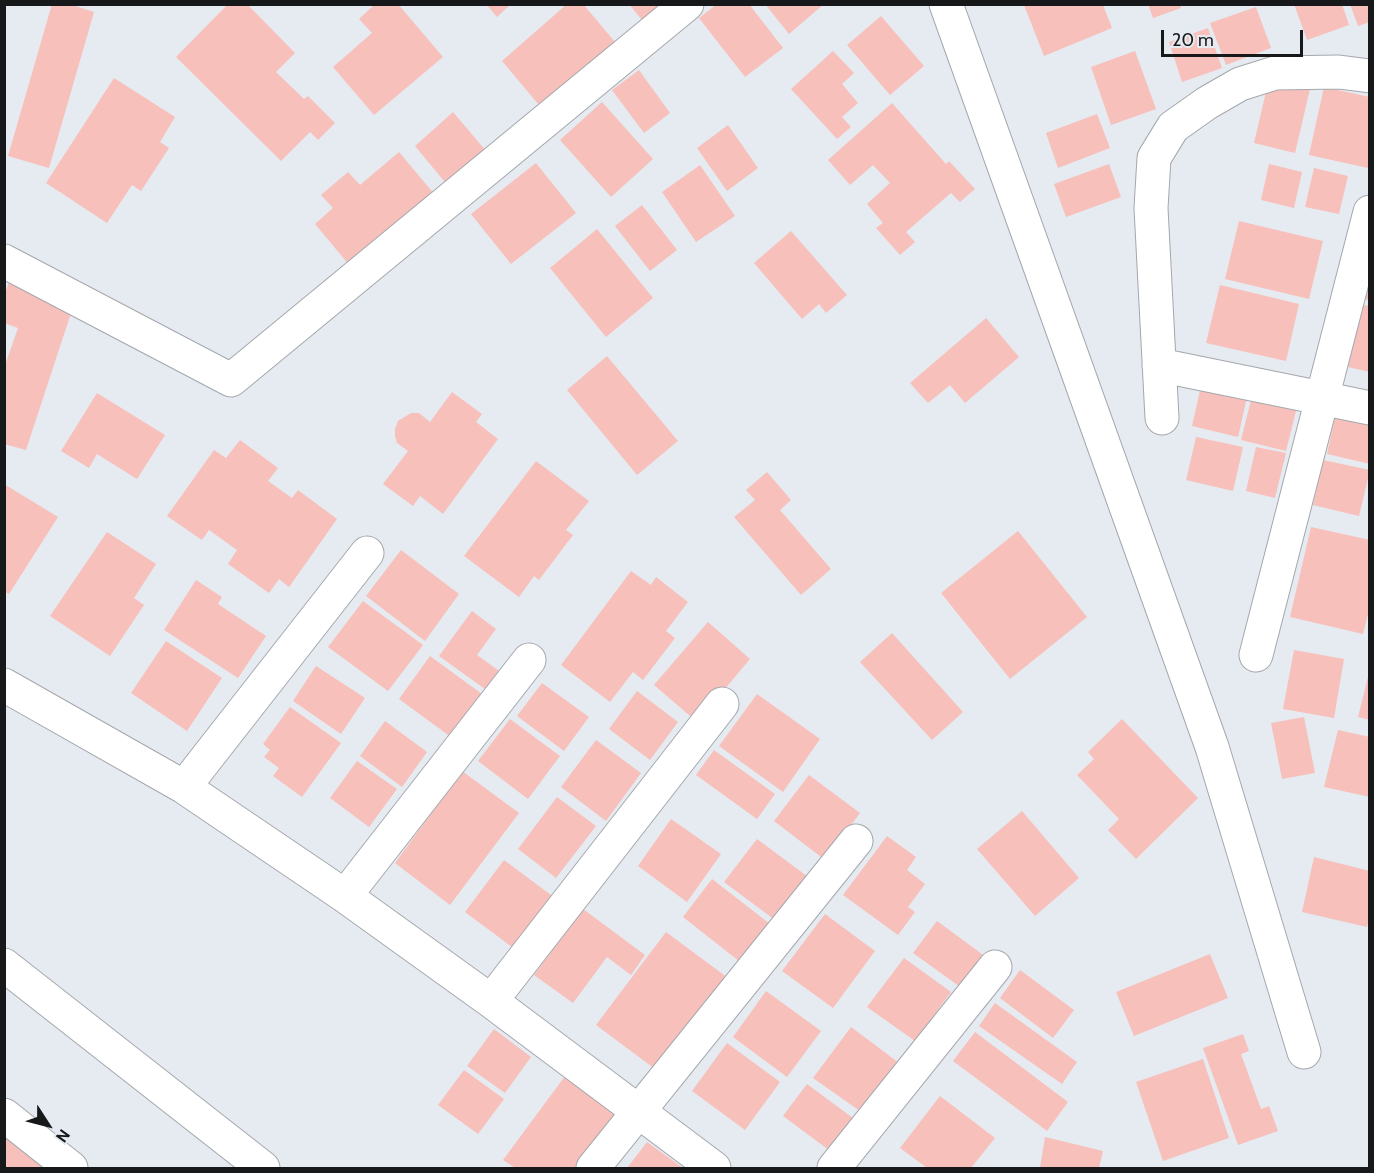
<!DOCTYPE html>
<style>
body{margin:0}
#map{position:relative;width:1374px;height:1173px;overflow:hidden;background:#e6eaf1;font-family:Cabin,sans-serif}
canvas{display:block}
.frame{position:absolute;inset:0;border:6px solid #16181a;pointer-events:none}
.north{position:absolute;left:18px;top:1095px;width:60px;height:60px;-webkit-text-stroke:4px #e6eaf1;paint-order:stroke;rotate:126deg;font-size:16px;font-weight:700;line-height:24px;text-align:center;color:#16181a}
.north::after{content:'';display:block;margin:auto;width:21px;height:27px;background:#16181a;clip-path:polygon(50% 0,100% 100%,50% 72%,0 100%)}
.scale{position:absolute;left:1161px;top:30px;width:142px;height:27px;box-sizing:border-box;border:3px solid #16181a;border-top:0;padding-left:8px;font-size:18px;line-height:21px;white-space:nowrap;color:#16181a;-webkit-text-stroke:4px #e6eaf1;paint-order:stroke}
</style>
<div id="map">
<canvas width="1374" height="1173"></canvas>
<div class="frame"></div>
<div class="north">N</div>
<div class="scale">20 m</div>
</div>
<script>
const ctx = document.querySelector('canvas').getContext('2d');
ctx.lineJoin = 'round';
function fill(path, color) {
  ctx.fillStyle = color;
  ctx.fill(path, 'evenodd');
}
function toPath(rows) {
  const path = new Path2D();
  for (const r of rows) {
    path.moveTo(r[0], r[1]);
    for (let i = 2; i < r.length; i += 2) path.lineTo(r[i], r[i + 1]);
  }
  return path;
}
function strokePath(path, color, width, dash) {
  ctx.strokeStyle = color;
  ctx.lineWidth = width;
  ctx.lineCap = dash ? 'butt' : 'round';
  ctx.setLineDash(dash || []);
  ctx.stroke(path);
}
fill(toPath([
 [52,4,69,4,94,12,49,168,8,156],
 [228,4,247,4,295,53,276,72,304,99,308,96,335,123,318,140,310,132,281,161,176,57],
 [375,4,398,4,443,57,374,115,333,67,372,33,359,19],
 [486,4,511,4,497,17],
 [567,4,583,4,615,42,539,105,502,61],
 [629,4,661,4,642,20],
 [717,4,749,4,783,48,745,77,699,18],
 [765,4,824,4,789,34],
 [1148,4,1180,4,1181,8,1153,18],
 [1294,4,1342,4,1349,25,1307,40],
 [1350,4,1370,4,1370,22,1358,26],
 [1024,5,1103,5,1112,28,1044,56],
 [1256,7,1271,48,1226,65,1210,23],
 [881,16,924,66,890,95,847,45],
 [1208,28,1222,68,1182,82,1169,42],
 [833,51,854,73,842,84,858,103,842,117,851,127,837,139,791,89],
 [1135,51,1156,109,1111,125,1091,67],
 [639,70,670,113,644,133,612,90],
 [114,78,175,117,160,142,169,148,141,191,132,185,107,223,46,183],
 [1269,79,1310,89,1295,153,1254,143],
 [1324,87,1370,97,1370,161,1368,168,1309,155],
 [602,102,653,159,611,197,560,140],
 [892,103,946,164,949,161,975,189,960,202,951,193,906,232,915,242,900,255,876,228,883,223,867,204,890,183,873,165,850,185,828,160],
 [453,112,492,158,453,192,415,146],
 [1097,114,1110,148,1058,168,1046,133],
 [728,125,758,168,727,191,697,148],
 [399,152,435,195,350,266,315,224,333,208,321,195,348,172,360,185],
 [536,163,576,213,511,264,471,214],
 [1109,164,1121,197,1066,217,1054,184],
 [1269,164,1302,172,1294,208,1261,200],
 [700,165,735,216,696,242,662,192],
 [1314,168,1348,176,1339,214,1305,207],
 [642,205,677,250,650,271,615,226],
 [1239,221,1323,241,1309,299,1225,279],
 [597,229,653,298,606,337,550,268],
 [791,231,847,295,826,313,819,304,802,319,754,263],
 [1370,273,1370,300,1362,299],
 [12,274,71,313,26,450,4,444,4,368,18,328,4,323,4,296],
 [1220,285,1299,304,1286,361,1206,343],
 [1363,305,1370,306,1370,372,1348,367],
 [986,318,1019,357,965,403,950,385,928,403,910,383],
 [607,356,678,441,637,475,567,390],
 [1203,377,1249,388,1238,437,1192,426],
 [1254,388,1299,399,1286,451,1241,440],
 [452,392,482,414,476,422,498,439,443,514,420,496,413,506,383,484,408,451,397,443,395,436,395,429,398,421,411,413,419,413,430,422],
 [97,393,165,435,137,479,97,454,89,468,61,451],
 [1337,407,1370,414,1370,464,1327,454],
 [1196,437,1243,447,1233,491,1186,480],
 [240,440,278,468,268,481,292,498,298,490,337,519,289,587,279,579,269,593,228,564,237,550,209,530,202,540,167,516,214,450,226,458],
 [1256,447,1286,453,1275,498,1246,491],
 [1323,460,1370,470,1359,516,1313,505],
 [536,461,589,501,566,530,573,535,539,580,534,576,519,597,464,556],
 [767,472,791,500,780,510,831,569,801,595,734,517,755,500,746,490],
 [4,484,58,517,9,594,4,591],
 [1311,527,1370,540,1370,606,1363,634,1290,617],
 [1018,531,1087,617,1010,679,941,593],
 [107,532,156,564,134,598,144,605,110,656,50,616],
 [401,550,459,594,425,641,366,596],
 [631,571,651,585,656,577,688,602,666,631,675,638,643,680,633,672,610,702,561,665],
 [196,580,222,597,218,604,266,636,238,678,164,630],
 [363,601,423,645,388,691,328,647],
 [472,611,496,629,477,655,509,678,496,697,439,656],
 [708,622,750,659,697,722,654,685],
 [892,633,963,712,932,740,860,662],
 [166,641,222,678,187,731,131,693],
 [1294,650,1344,659,1334,718,1283,709],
 [430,656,486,697,455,740,399,699],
 [316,666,365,698,341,734,293,701],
 [1369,673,1370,673,1370,720,1358,717],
 [542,683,589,717,564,751,517,716],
 [637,691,678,722,650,760,609,729],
 [757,694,820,739,783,792,719,746],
 [290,707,341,743,302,797,273,776,279,768,264,757,270,750,263,744],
 [1304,717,1315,773,1282,779,1271,723],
 [510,719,560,756,528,799,478,761],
 [1122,719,1198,798,1136,859,1108,830,1119,819,1077,775,1094,759,1088,752],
 [385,721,427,752,402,787,360,756],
 [1338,730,1370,737,1370,797,1324,787],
 [596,740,641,773,606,821,561,787],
 [714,750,775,794,757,819,696,775],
 [357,761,397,789,369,827,330,798],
 [462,771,519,813,450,905,395,863],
 [809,775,860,813,825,860,774,821],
 [557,797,596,826,556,878,518,849],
 [1022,811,1079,878,1035,916,977,849],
 [671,819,721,854,687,902,638,866],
 [887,836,916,857,907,870,925,884,908,907,915,912,898,935,843,895],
 [757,839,815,882,783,926,724,882],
 [1314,857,1370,871,1370,915,1367,927,1302,912],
 [504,860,555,898,516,950,465,912],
 [712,879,774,927,744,965,683,917],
 [583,909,645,955,631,975,607,957,573,1003,534,975],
 [825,914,875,951,833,1008,782,971],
 [937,921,986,957,963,989,913,953],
 [666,932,728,978,659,1072,596,1025],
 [1210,954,1228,998,1134,1036,1116,992],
 [904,958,951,992,915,1041,867,1007],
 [1020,970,1074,1010,1053,1038,1000,998],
 [766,991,821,1031,787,1077,733,1037],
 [995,1003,1077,1062,1062,1084,979,1026],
 [851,1027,903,1066,867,1116,813,1078],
 [494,1029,531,1057,505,1093,467,1066],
 [975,1032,1068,1102,1047,1131,953,1061],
 [1243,1034,1249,1051,1241,1054,1261,1109,1269,1106,1278,1131,1238,1145,1203,1048],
 [727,1043,780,1082,745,1130,692,1091],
 [1203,1059,1229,1138,1163,1161,1136,1082],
 [464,1070,504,1099,478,1134,438,1105],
 [568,1072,625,1115,586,1168,515,1168,503,1160],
 [807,1084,861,1124,837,1156,783,1116],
 [940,1096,995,1138,971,1168,927,1168,900,1148],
 [4,1136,42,1165,39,1168,4,1168],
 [1045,1137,1103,1151,1099,1168,1040,1168],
 [647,1142,683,1168,627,1168]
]), '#f7c0bb');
const minor = toPath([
 [946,4,1212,747,1304,1052],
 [4,261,231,380,687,4],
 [1159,365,1370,408],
 [1162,418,1151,208,1154,158,1173,127,1207,103,1240,84,1275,73,1339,72,1370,76],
 [1256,655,1370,212],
 [4,685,184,787,345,896,491,1001,714,1168],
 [184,787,367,553],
 [345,896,529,660],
 [4,965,263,1168],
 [491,1001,722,704],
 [4,1115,71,1168],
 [593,1168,856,841],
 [834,1168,995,967]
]);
strokePath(minor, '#a4a8ad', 35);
strokePath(minor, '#fff', 33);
</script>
